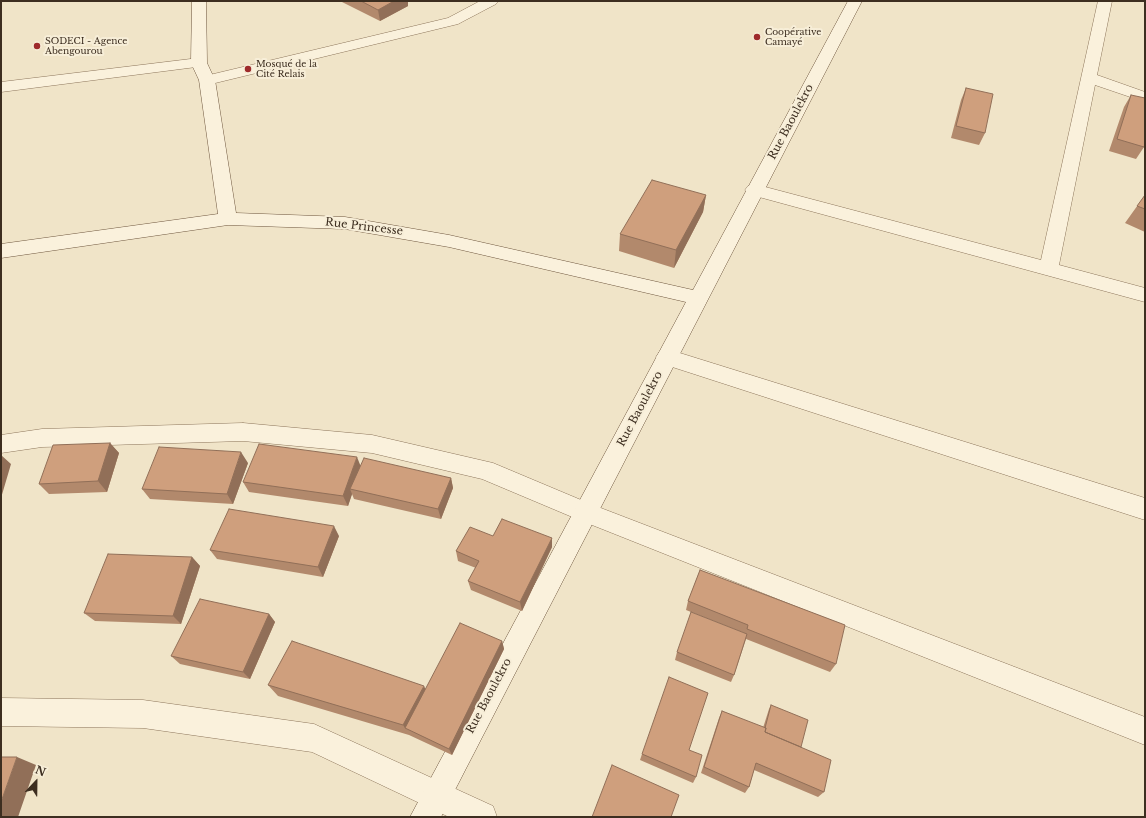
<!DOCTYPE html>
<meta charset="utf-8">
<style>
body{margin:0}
#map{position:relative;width:1146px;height:818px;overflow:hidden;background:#f0e4c8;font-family:"Libre Baskerville",serif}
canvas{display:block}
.frame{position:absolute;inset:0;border:2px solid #3d2e20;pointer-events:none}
.north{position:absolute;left:16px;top:762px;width:40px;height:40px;-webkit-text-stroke:3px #f7eed8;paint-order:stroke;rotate:22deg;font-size:11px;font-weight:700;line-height:16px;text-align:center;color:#3d2e20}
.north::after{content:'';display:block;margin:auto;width:14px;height:18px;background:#3d2e20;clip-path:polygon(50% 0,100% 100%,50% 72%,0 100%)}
</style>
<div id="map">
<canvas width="1146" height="818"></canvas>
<div class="frame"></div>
<div class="north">N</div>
</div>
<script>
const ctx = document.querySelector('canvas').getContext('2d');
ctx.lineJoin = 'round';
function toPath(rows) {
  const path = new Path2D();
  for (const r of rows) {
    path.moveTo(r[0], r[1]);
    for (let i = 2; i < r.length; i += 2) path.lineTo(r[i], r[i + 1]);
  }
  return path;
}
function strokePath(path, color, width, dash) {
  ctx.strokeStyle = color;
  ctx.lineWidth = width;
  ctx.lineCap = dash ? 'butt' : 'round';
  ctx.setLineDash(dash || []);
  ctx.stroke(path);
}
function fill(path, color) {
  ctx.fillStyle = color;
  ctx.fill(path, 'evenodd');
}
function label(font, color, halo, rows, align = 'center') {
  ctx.font = font + ' "Libre Baskerville",serif';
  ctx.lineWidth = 4;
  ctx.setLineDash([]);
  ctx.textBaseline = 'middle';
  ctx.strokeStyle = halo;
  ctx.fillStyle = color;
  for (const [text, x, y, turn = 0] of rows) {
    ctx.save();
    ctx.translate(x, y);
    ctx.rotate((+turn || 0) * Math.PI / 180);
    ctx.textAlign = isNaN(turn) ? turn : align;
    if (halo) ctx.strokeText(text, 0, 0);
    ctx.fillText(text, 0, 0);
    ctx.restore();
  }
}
const street = toPath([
 [480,1,498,1,496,4,458,24,207,85,201,83,199,80,201,77,448,18,480,1],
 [1098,1,1112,1,1097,75,1145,92,1145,102,1095,85,1059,265,1145,288,1145,302,748,194,745,190,748,186,754,184,1041,260,1098,1],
 [199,58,204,60,207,63,204,66,1,92,1,82,199,58],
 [667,349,1145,498,1145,520,660,363,656,357,660,351,667,349],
 [243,423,372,435,493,463,593,505,1145,717,1145,745,577,519,482,479,372,453,243,441,42,447,1,453,1,435,42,429,243,423],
 [1,698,143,700,314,724,493,806,497,817,449,817,312,752,143,728,1,726,1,698]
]);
const secondary = toPath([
 [192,1,206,1,207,63,215,80,236,213,345,217,449,235,693,290,848,1,862,1,441,817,410,817,686,302,449,247,345,229,228,225,1,258,1,244,218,214,199,80,191,63,192,1]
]);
strokePath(street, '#8d765c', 1);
strokePath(secondary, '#6f573f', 1);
fill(street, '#faf1dc');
fill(secondary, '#faf1dc');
fill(toPath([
 [340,1,408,1,408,6,380,21],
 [966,88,985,133,979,145,951,138,961,100],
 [1131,95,1144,147,1136,159,1109,151,1124,107],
 [706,195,703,212,674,268,619,251,620,234],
 [1145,195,1145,232,1125,223],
 [110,443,119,453,107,492,49,494,39,484],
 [248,463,233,504,150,499,142,489],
 [361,466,451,478,453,488,441,519,354,499,352,494,348,506,249,492,243,482],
 [339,536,323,577,217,559,210,550],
 [493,536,552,538,552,547,522,611,471,590,468,581,476,568,458,561,456,551],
 [192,557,200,566,181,624,95,621,84,613],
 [700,570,836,664,830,672,746,639,734,675,731,682,675,660,677,652,744,633,686,610,688,601],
 [269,614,275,622,250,679,180,664,171,656],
 [502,641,504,649,452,755,409,735,278,696,268,685,426,689],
 [771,705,801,747,824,792,818,797,754,770,749,787,745,793,701,773,719,718,722,711,763,728,769,709],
 [689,750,696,777,693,783,640,760,642,754]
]), '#b2896c');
fill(toPath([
 [394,1,408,1,408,6,380,21,378,10],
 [706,195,703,212,674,268,676,250],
 [110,443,119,453,107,492,98,481],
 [241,452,248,463,233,504,227,494],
 [1,455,11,464,1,498],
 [357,457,361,467,350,489,352,494,348,506,343,496],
 [451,478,453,488,441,519,438,509],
 [334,526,339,536,323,577,318,567],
 [552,538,552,547,522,611,520,602],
 [192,557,200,566,181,624,173,616],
 [269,614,275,622,250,679,243,672],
 [502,641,504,649,452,755,449,749],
 [424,686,429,696,405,728,403,725],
 [17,757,36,765,18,817,1,817,1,802]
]), '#916f58');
const building = toPath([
 [361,1,394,1,378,10,361,1],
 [966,88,993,94,985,133,956,126,966,88],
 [1131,95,1145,98,1145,145,1144,147,1117,139,1131,95],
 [652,180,706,195,676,250,620,234,652,180],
 [1145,195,1145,209,1137,206,1145,195],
 [110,443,98,481,39,484,53,445,110,443],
 [259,444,357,457,343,496,243,482,259,444],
 [159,447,241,452,227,494,142,489,159,447],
 [364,458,451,478,438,509,350,489,364,458],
 [229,509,334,526,318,567,210,550,229,509],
 [502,519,552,538,520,602,468,581,479,561,456,551,470,527,493,536,502,519],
 [108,554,192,557,173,616,84,613,108,554],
 [700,570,845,625,836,664,747,629,748,625,688,601,700,570],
 [200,599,269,614,243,672,171,656,200,599],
 [691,612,747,634,734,675,677,652,691,612],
 [460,623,502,641,449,749,405,728,460,623],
 [292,641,424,686,403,725,268,685,292,641],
 [669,677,708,693,689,750,702,755,696,777,642,754,669,677],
 [771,705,808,720,801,747,765,732,766,728,765,728,771,705],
 [722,711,766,728,765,732,831,760,824,792,756,763,749,787,704,767,722,711],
 [1,757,17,757,1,802,1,757],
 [612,765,679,795,671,817,592,817,612,765]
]);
fill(building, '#cf9f7d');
strokePath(building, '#916f58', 1);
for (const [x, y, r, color] of [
 [757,37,4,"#9e2a2b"],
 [37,46,4,"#9e2a2b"],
 [248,69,4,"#9e2a2b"]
]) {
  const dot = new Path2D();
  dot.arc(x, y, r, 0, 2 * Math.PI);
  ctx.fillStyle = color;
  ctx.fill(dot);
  strokePath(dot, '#f7eed8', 1.5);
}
label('9px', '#3d2e20', '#f7eed8', [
 ["Coopérative",765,32],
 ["Camayé",765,42],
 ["SODECI - Agence",45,41],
 ["Abengourou",45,51],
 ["Mosqué de la",256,64],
 ["Cité Relais",256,74]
], 'left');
label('11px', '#3d2e20', '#f7eed8', [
 ["Rue Baoulekro",791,122,-62],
 ["Rue Princesse",364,227,7],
 ["Rue Baoulekro",640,409,-62],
 ["Rue Baoulekro",489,696,-62]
]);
</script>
